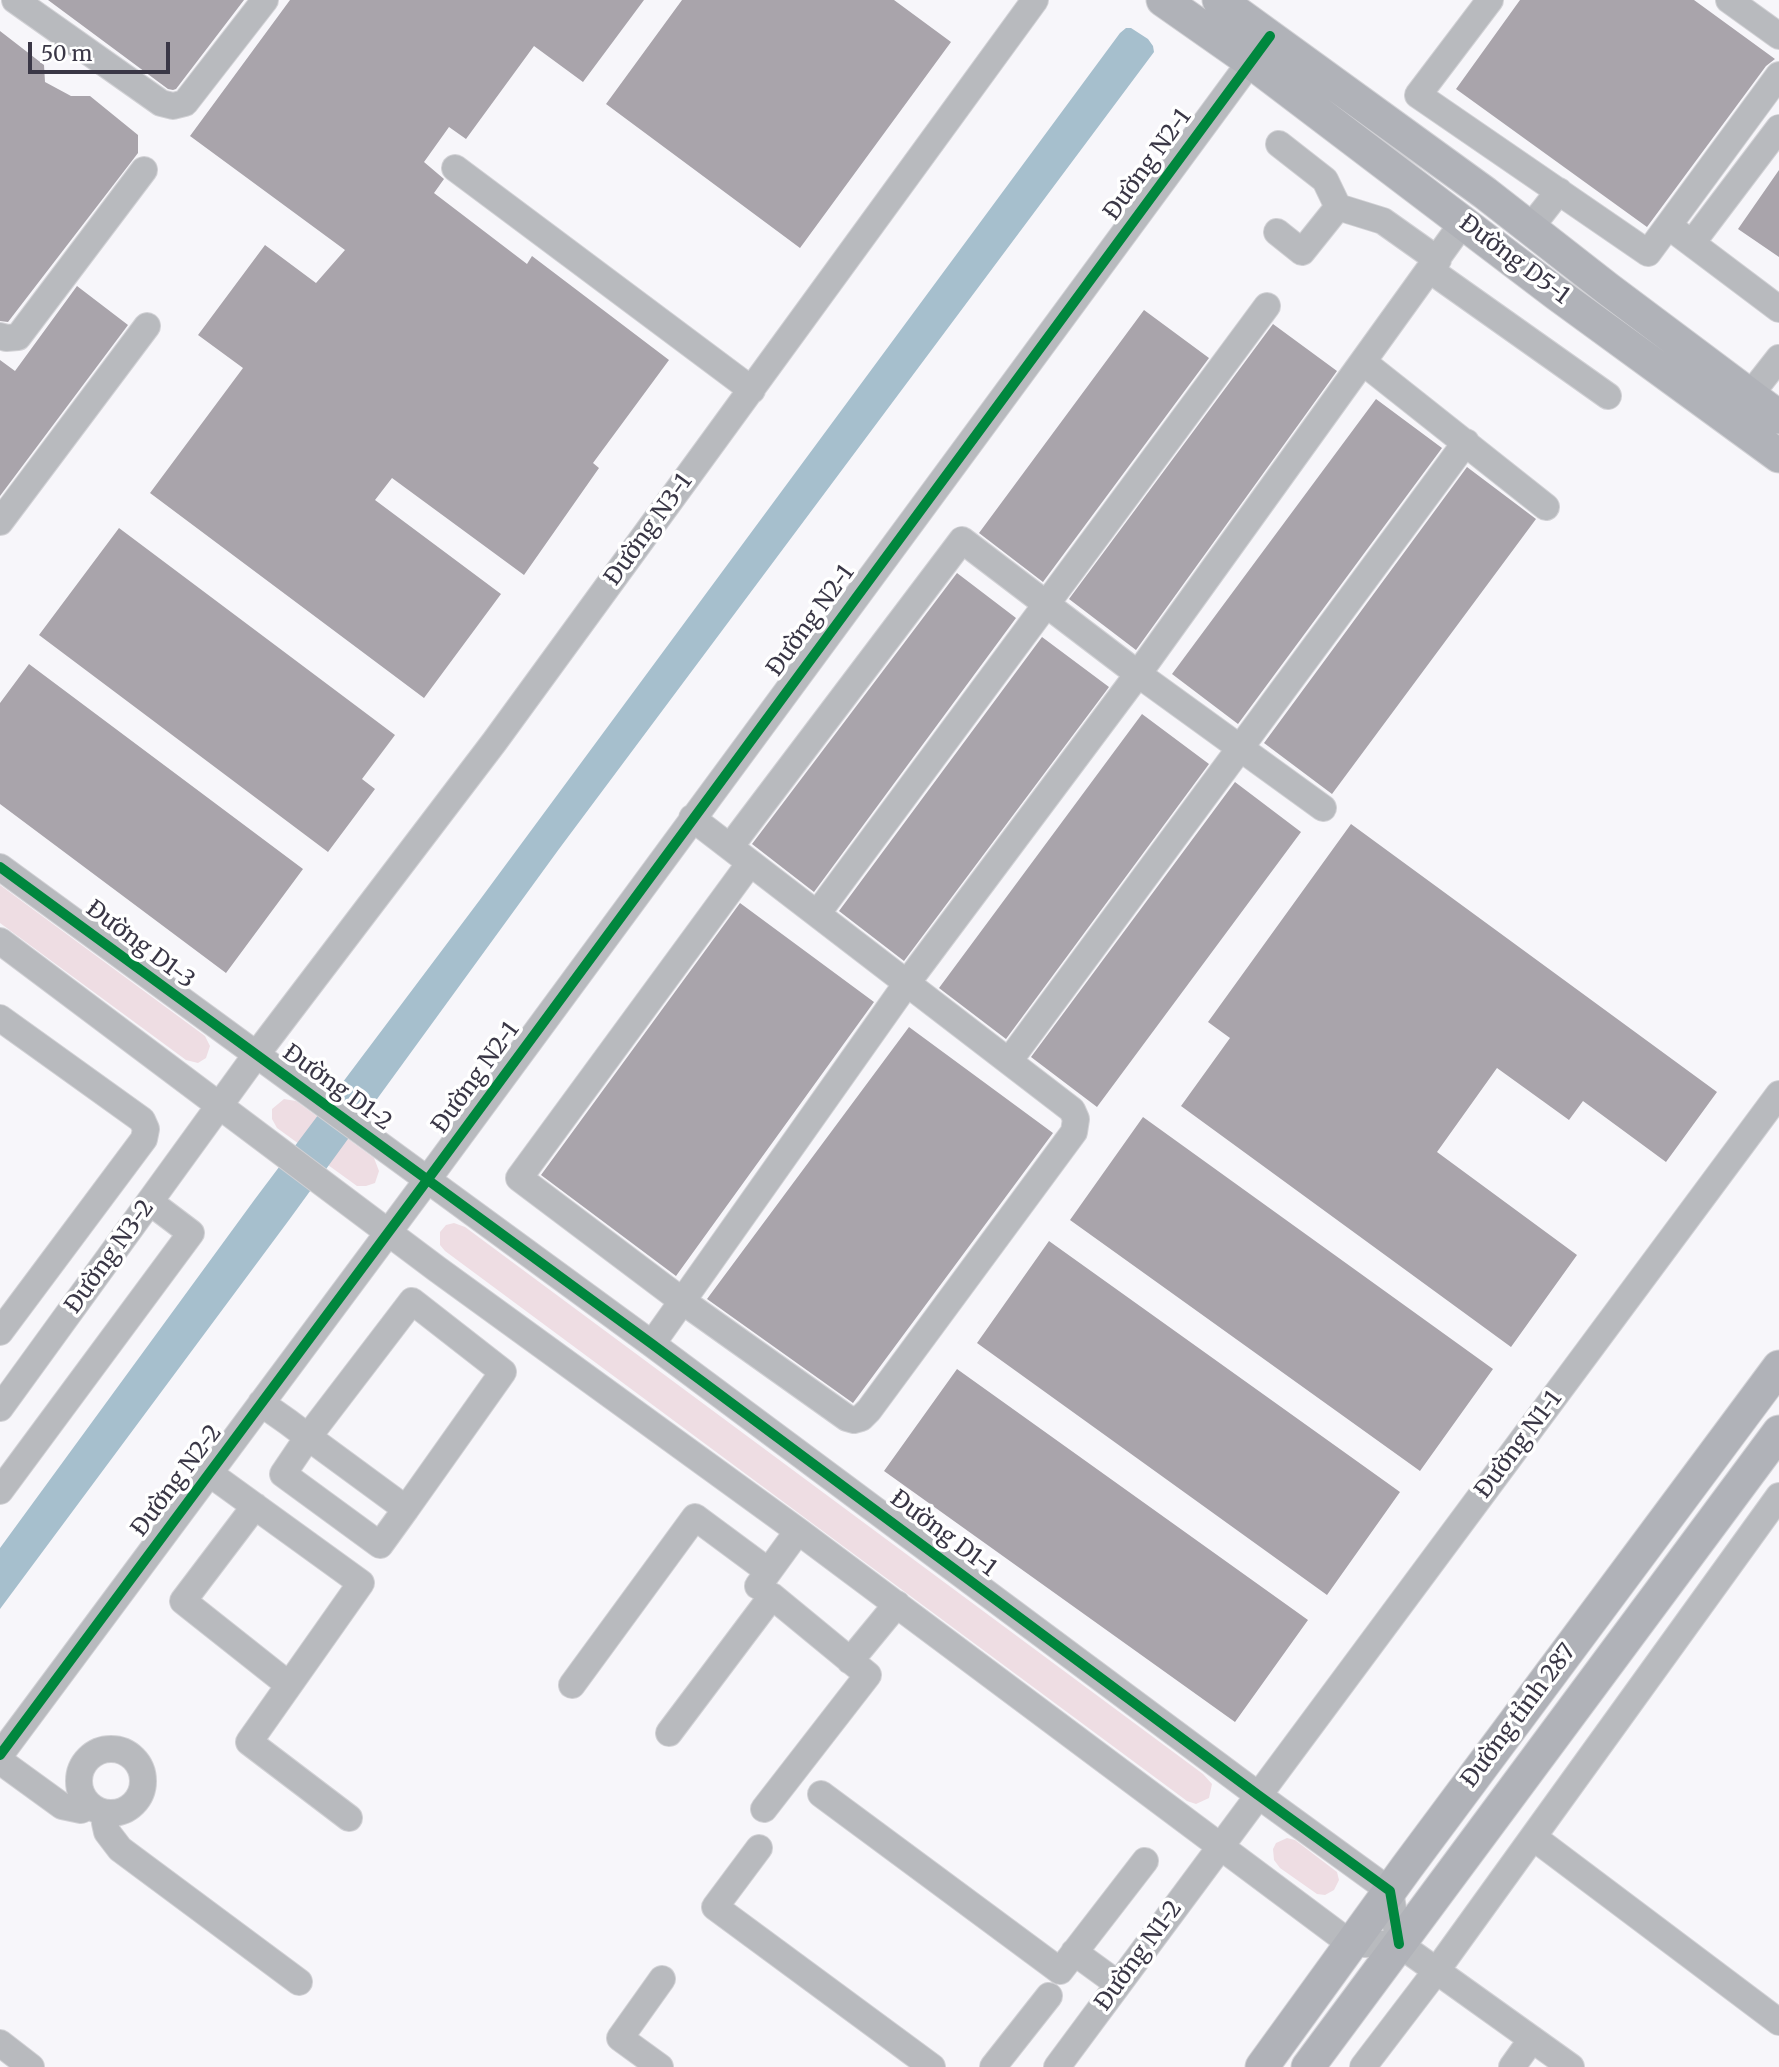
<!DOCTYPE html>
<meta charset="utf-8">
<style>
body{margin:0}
#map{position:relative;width:1779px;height:2067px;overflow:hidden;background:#f7f6fa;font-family:Merriweather,serif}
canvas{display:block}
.scale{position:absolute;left:28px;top:42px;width:142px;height:32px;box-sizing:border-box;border:4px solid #3a3746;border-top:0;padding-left:9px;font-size:21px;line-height:24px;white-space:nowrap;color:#3a3746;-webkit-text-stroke:5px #fff;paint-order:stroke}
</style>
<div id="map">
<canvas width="1779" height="2067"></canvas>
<div class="scale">50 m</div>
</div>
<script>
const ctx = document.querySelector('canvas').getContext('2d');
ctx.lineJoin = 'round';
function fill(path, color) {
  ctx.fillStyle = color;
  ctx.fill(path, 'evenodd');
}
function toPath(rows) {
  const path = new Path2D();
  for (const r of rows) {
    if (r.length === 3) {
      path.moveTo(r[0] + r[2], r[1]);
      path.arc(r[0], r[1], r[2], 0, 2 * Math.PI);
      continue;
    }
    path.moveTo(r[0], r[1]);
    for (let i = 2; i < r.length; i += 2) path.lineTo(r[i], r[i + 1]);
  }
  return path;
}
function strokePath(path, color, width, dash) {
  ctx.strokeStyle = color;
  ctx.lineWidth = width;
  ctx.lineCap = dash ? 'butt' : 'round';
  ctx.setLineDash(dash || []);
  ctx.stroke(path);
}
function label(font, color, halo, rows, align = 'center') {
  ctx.font = font + ' Merriweather,serif';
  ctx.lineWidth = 7;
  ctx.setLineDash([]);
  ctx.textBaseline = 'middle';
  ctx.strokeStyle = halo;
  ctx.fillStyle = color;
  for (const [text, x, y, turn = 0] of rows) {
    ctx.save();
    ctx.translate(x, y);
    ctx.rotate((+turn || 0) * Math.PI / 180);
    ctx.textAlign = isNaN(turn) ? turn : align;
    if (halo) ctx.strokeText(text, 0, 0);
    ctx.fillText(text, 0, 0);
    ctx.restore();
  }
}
fill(toPath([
 [0,885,205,1036,210,1046,206,1058,198,1063,186,1060,0,923],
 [284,1099,296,1101,374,1158,379,1171,375,1183,366,1186,357,1186,277,1128,272,1119,272,1109],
 [454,1223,465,1227,1203,1774,1212,1784,1209,1798,1196,1804,1187,1801,445,1251,440,1245,440,1232,446,1225],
 [1287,1838,1295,1840,1337,1872,1339,1880,1334,1890,1325,1895,1317,1894,1280,1868,1274,1860,1273,1849,1276,1843]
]), '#eedde3');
fill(toPath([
 [1126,28,1131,28,1148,39,1153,46,1154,52,559,849,289,1220,0,1609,0,1548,255,1199,479,901,1120,33]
]), '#a6bfcd');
fill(toPath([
 [48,0,244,0,176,89,173,90,168,89],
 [290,0,644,0,583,82,534,46,466,139,449,127,424,162,444,179,434,193,527,264,532,256,669,360,593,463,599,468,524,575,392,478,375,500,501,594,424,698,150,493,243,368,198,335,265,245,316,283,345,250,190,136],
 [682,0,894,0,951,42,800,248,606,104],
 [1520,0,1694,0,1775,59,1766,66,1647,227,1456,89],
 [0,31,44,65,45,82,71,96,90,96,138,135,138,153,8,322,0,321],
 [1779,170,1779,257,1738,229],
 [77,286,128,325,0,496,0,360,15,371],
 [1144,310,1209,358,1043,582,979,533],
 [1273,324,1337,371,1136,650,1069,599],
 [1376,399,1442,448,1238,724,1172,674],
 [1467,467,1536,519,1332,794,1264,743],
 [119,528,395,735,362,779,375,789,328,852,39,635],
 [957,573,1016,618,814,892,752,844],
 [1042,637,1109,687,904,961,839,911],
 [29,664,303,869,226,973,0,804,0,703],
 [1142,714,1209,764,1006,1039,939,988],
 [1235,782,1301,832,1097,1107,1031,1057],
 [1351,824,1717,1092,1666,1162,1583,1101,1569,1120,1497,1068,1437,1152,1577,1255,1511,1347,1181,1106,1230,1038,1208,1022],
 [740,903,874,1002,676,1276,541,1175],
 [909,1027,1053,1133,853,1403,707,1299],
 [1143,1117,1493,1369,1420,1471,1070,1220],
 [1049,1241,1400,1492,1327,1595,977,1343],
 [957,1369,1308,1620,1235,1722,884,1471]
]), '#a9a4ab');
const minor = toPath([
 [15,0,161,103,173,106,185,103,265,0],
 [1490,0,1418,95,1648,253,1779,75],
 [1729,0,1779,36],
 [1279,144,1325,180,1338,207,1383,221,1438,260],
 [455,168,752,390],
 [1530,228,1559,191],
 [1277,232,1302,252,1338,207],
 [1678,233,1779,309],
 [1692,243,1779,128],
 [1430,270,1608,396],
 [0,336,6,338,18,337,144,170],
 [1363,362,1546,507],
 [1750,395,1779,358],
 [0,522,147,326],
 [692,818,1072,1110,1076,1119,1074,1132,869,1410,861,1418,854,1420,847,1418,681,1300,519,1178,750,863],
 [730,847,962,540,1138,674,1323,808],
 [0,867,652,1344,1258,1795,1390,1891,1399,1944],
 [817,914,1267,306],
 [0,941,437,1269,798,1531,1351,1944,1399,1944],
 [0,1018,142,1120,146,1129,144,1139,0,1332],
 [1009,1061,1466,442],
 [652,1344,907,983,1138,674,1464,221],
 [261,1403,288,1422,308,1437,406,1509,503,1372,412,1301,308,1437,283,1474,380,1545,406,1509],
 [0,1408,256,1055,495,741,1035,0],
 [209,1473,361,1583,249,1742,349,1818],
 [0,1491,191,1233,150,1202],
 [255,1506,183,1601,289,1685],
 [758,1586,798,1531],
 [850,1661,897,1604],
 [572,1685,695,1517,768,1571],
 [669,1733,772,1596,868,1675,764,1809],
 [111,1781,32],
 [0,1755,428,1179,1262,46],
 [0,1761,62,1806,81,1810,89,1806],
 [821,1794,1060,1971,1145,1861],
 [107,1814,105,1823,107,1832,120,1849,299,1982],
 [1533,1837,1779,2022],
 [759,1848,715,1907,932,2067],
 [1399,1944,1571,2067],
 [1074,1952,1118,1984],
 [0,2043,31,2067],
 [660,2067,620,2038,662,1979],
 [993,2067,1049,1996],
 [1057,2067,1779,1094],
 [1363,2067,1437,1970,1779,1496],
 [1512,2067,1532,2039]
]);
const major = toPath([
 [1163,0,1250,61,1557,294,1779,456],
 [1219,0,1485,193,1608,289,1779,417],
 [1262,2067,1407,1867,1779,1367],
 [1308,2067,1779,1432]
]);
strokePath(minor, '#d1d1d5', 28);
strokePath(major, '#d1d1d5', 35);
strokePath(minor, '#b8babe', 26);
strokePath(major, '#b0b2b8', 33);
strokePath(toPath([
 [0,867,652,1344,1258,1795,1390,1891,1399,1944],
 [0,1755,428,1179,1270,36]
]), '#00873e', 10);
label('23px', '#3a3746', '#fff', [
 ["Đường N2-1",1148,165,-54],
 ["Đường D5-1",1514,260,37],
 ["Đường N3-1",649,530,-54],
 ["Đường N2-1",811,621,-54],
 ["Đường D1-3",140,945,37],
 ["Đường N2-1",476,1078,-54],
 ["Đường D1-2",337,1088,36],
 ["Đường N3-2",110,1257,-54],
 ["Đường N1-1",1519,1445,-53],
 ["Đường N2-2",177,1481,-53],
 ["Đường D1-1",943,1534,37],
 ["Đường tỉnh 287",1519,1716,-53],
 ["Đường N1-2",1139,1956,-54]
]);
</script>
